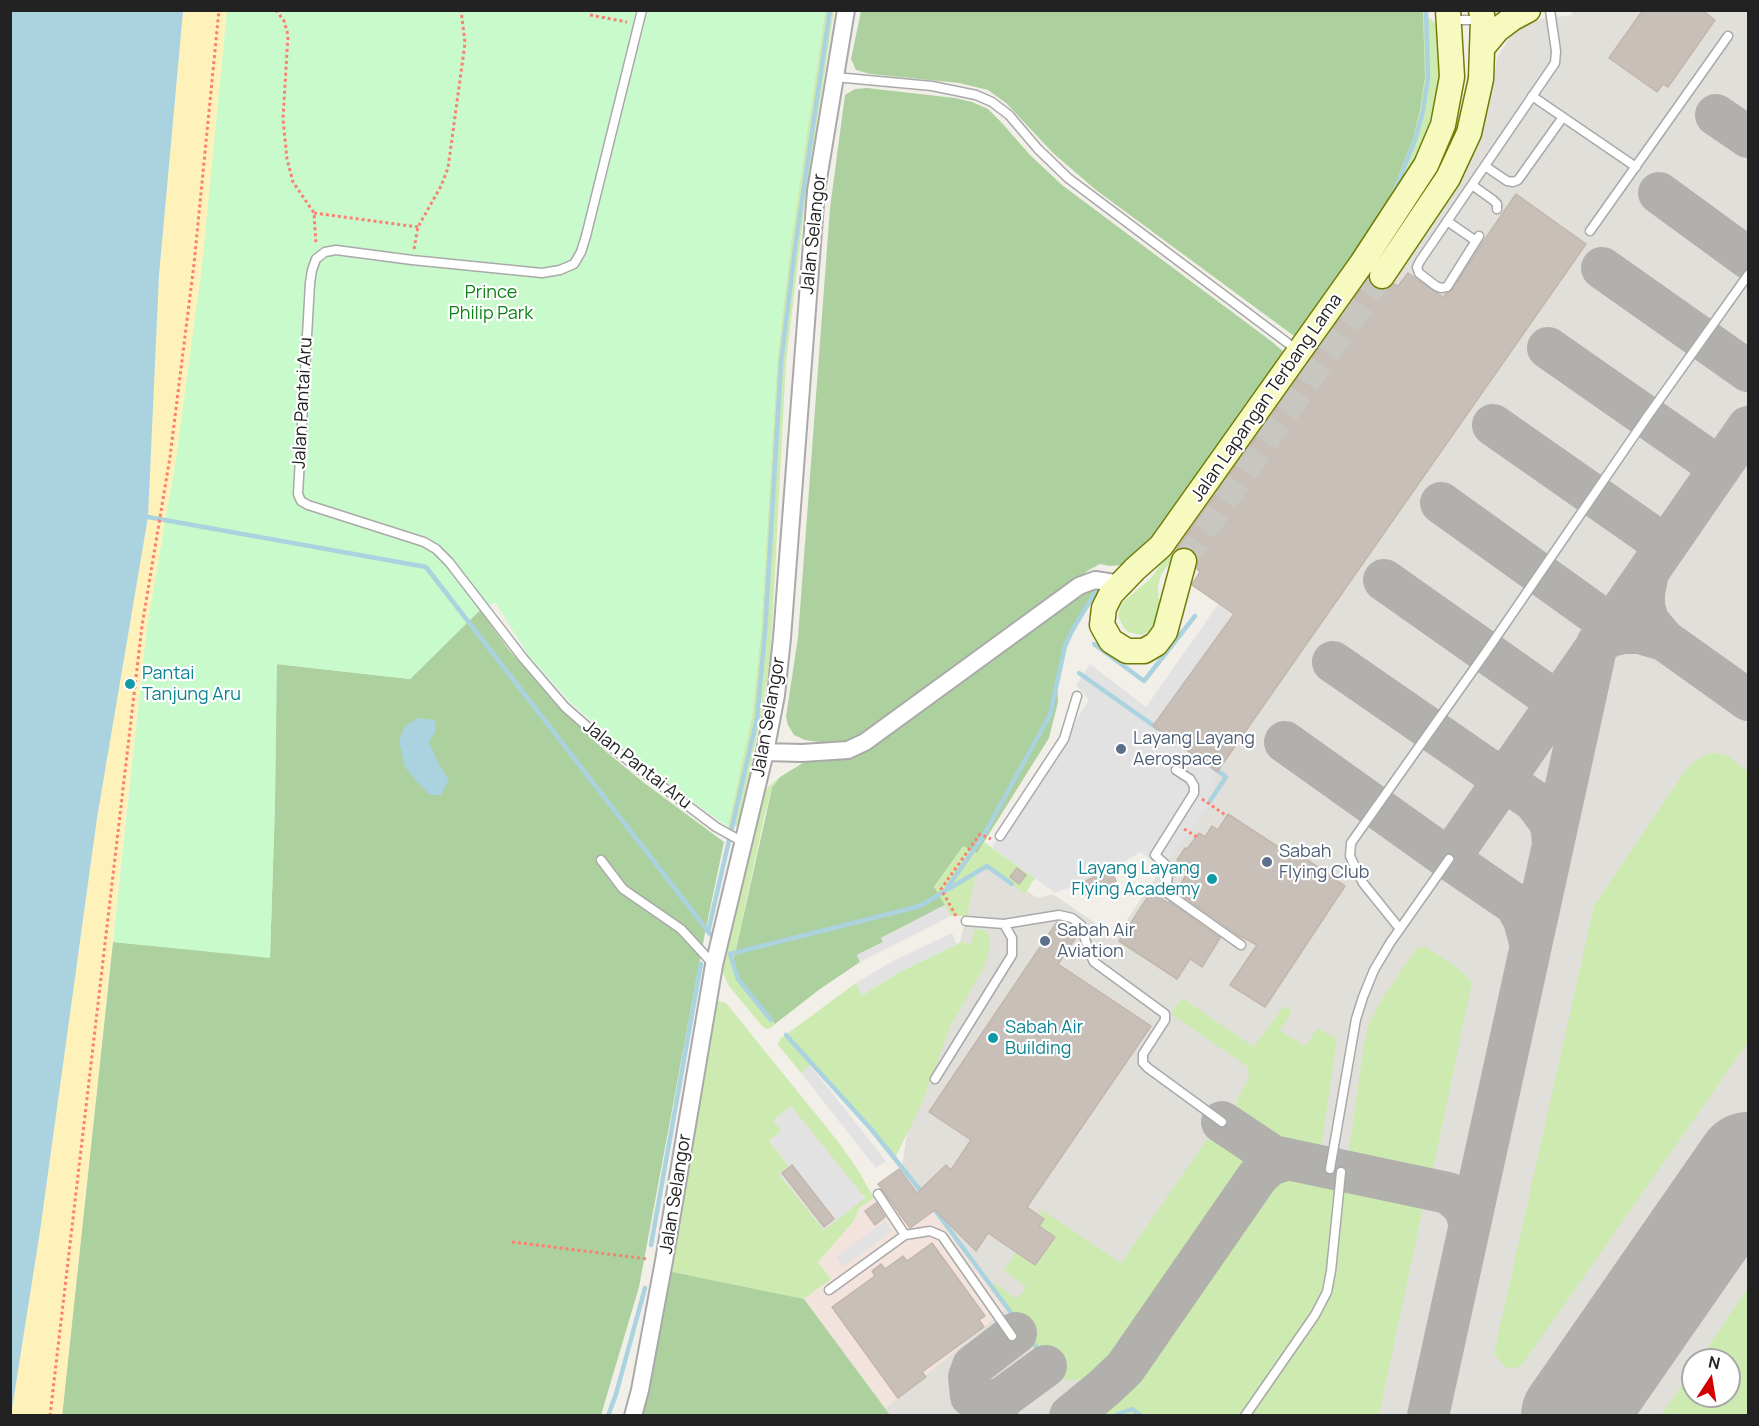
<!DOCTYPE html>
<style>
body{margin:0}
#map{position:relative;width:1759px;height:1426px;overflow:hidden;background:#f2efe9;font-family:Manrope,sans-serif}
canvas{display:block}
.frame{position:absolute;inset:0;border:12px solid #222;pointer-events:none}
.north{position:absolute;left:1681px;top:1348px;width:60px;height:60px;box-sizing:border-box;background:#fff;border:2px solid #a7a7a7;border-radius:50%;rotate:12deg;font-size:16px;font-weight:700;line-height:24px;text-align:center;color:#222}
.north::after{content:'';display:block;margin:auto;width:21px;height:27px;background:#d40000;clip-path:polygon(50% 0,100% 100%,50% 72%,0 100%)}
</style>
<div id="map">
<canvas width="1759" height="1426"></canvas>
<div class="frame"></div>
<div class="north">N</div>
</div>
<script>
const ctx = document.querySelector('canvas').getContext('2d');
ctx.lineJoin = 'round';
function fill(path, color) {
  ctx.fillStyle = color;
  ctx.fill(path, 'evenodd');
}
function toPath(rows) {
  const path = new Path2D();
  for (const r of rows) {
    path.moveTo(r[0], r[1]);
    for (let i = 2; i < r.length; i += 2) path.lineTo(r[i], r[i + 1]);
  }
  return path;
}
function strokePath(path, color, width, dash) {
  ctx.strokeStyle = color;
  ctx.lineWidth = width;
  ctx.lineCap = dash ? 'butt' : 'round';
  ctx.setLineDash(dash || []);
  ctx.stroke(path);
}
function label(font, color, halo, rows, align = 'center') {
  ctx.font = font + ' Manrope,sans-serif';
  ctx.lineWidth = 4.5;
  ctx.setLineDash([]);
  ctx.textBaseline = 'middle';
  ctx.strokeStyle = halo;
  ctx.fillStyle = color;
  for (const [text, x, y, turn = 0] of rows) {
    ctx.save();
    ctx.translate(x, y);
    ctx.rotate((+turn || 0) * Math.PI / 180);
    ctx.textAlign = isNaN(turn) ? turn : align;
    if (halo) ctx.strokeText(text, 0, 0);
    ctx.fillText(text, 0, 0);
    ctx.restore();
  }
}
fill(toPath([
 [902,1167,911,1177,1086,1415,890,1415,804,1299,831,1279,818,1262,853,1222,860,1207,882,1191,878,1184]
]), '#f3e3dd');
fill(toPath([
 [1571,11,1748,11,1748,1415,890,1416,885,1409,1005,1310,1071,1394,902,1167,909,1121,943,1018,981,849,1030,886,1027,891,1037,898,1053,894,1115,937,1165,864,1212,787,1153,726,1234,614,1191,584,1200,571,1165,547,1366,264,1388,280,1462,176,1480,138,1491,90,1497,58,1515,29,1541,19,1572,15],
 [1693,1360,1729,1360,1729,1396,1693,1396]
]), '#e1dfda');
fill(toPath([
 [825,11,834,11,805,203,786,363,770,664,761,716,739,825,730,828,728,827,752,715,761,631,777,363,790,248],
 [1423,13,1435,23,1439,77,1435,100,1427,133,1418,157,1387,205,1413,139,1420,110,1425,77],
 [1168,554,1173,558,1161,575,1158,587,1160,613,1153,630,1141,635,1128,632,1123,627,1118,615,1122,603,1151,578],
 [1718,753,1728,756,1748,772,1748,1042,1529,1355,1522,1365,1515,1368,1505,1367,1494,1353,1594,906,1685,771,1696,760,1708,754],
 [780,777,772,788,764,818,733,963,738,979,775,1024,771,1028,766,1029,762,1026,728,985,723,973,722,964,762,796,769,786],
 [984,842,1035,878,1025,894,987,866,976,872,967,916,951,916,934,888,963,845,977,853],
 [980,929,986,931,989,936,990,947,984,967,951,1025,921,1105,895,1158,871,1129,812,1064,801,1073,778,1045,780,1039,856,983,862,995,900,972,961,942,971,944,974,930],
 [1424,946,1457,967,1472,982,1432,1174,1415,1172,1348,1158,1364,1045,1369,1024,1379,1004,1415,950],
 [1182,998,1254,1047,1284,1006,1292,1011,1280,1031,1306,1046,1317,1028,1337,1039,1321,1149,1302,1147,1282,1142,1259,1130,1242,1116,1236,1102,1249,1077,1248,1067,1171,1014],
 [715,1000,726,1003,840,1144,858,1170,874,1198,860,1207,853,1222,818,1262,831,1279,804,1299,668,1271,676,1236,696,1126],
 [781,1131,865,1197,824,1230,779,1174,789,1166,769,1141],
 [1213,1138,1226,1140,1240,1146,1249,1154,1248,1164,1233,1190,1107,1368,1091,1376,1079,1380,1065,1380,1057,1375,991,1287,994,1283,1017,1299,1026,1287,1004,1270,1016,1252,1036,1265,1055,1237,1039,1226,1044,1219,1040,1215,1042,1210,1121,1263,1206,1141],
 [1287,1172,1337,1183,1328,1271,1324,1292,1313,1314,1240,1415,1095,1416,1129,1384,1265,1183,1275,1174],
 [1345,1185,1424,1203,1379,1415,1249,1416,1318,1316,1334,1271],
 [1748,1288,1748,1415,1661,1415,1693,1369,1693,1396,1729,1396,1729,1360,1699,1360]
]), '#cdebb0');
fill(toPath([
 [861,11,1423,11,1425,77,1420,110,1413,139,1387,205,1298,334,1294,336,1096,190,1053,153,1006,103,988,90,959,83,870,74,856,70,851,59],
 [867,88,955,98,972,102,988,109,1002,123,1030,155,1062,185,1271,341,1283,351,1285,356,1167,524,1124,565,1109,566,1100,564,1089,570,868,733,846,742,826,743,805,740,794,735,788,725,786,717,798,637,830,208,845,95,855,89],
 [1093,588,1096,591,1073,629,1065,646,1057,683,1058,702,1049,738,977,853,963,846,934,887,945,905,881,938,883,942,857,955,860,962,820,989,775,1024,738,979,733,963,772,788,780,777,803,763,819,758,863,753,873,747,1078,594],
 [480,610,509,650,562,710,603,749,643,782,724,842,705,933,639,1287,601,1415,62,1416,113,942,270,957,275,802,276,664,410,679],
 [668,1271,804,1299,890,1415,641,1416]
]), '#add19e');
fill(toPath([
 [183,11,227,11,202,266,176,459,147,627,134,740,62,1415,11,1416,40,1231,97,818,148,517,159,275]
]), '#fff1ba');
fill(toPath([
 [227,11,825,11,790,248,777,363,761,631,752,715,728,827,651,772,570,702,529,656,495,602,480,610,410,679,277,664,275,802,270,958,113,942,147,627,176,459,202,266]
]), '#c8facc');
fill(toPath([
 [1219,603,1234,614,1153,726,1217,772,1212,787,1219,793,1161,869,1141,852,1111,869,1079,884,1055,893,992,847,1089,700,1076,685,1090,664,1146,707],
 [945,905,951,916,860,962,857,955,883,942,881,938],
 [952,933,957,944,900,972,862,995,856,983,893,961],
 [810,1065,886,1161,876,1168,801,1073],
 [791,1106,865,1198,824,1230,779,1174,789,1166,769,1141,781,1131,773,1120],
 [885,1221,892,1231,843,1267,836,1257]
]), '#e2e2e2');
fill(toPath([
 [11,10,183,11,159,275,148,517,97,818,40,1231,11,1415],
 [418,718,435,720,436,731,429,742,438,763,449,780,441,795,430,795,417,782,405,767,399,741,405,726]
]), '#aad3df');
strokePath(toPath([
 [1393,196,1415,140,1423,111,1428,78,1426,10],
 [148,517,426,567,711,935],
 [1094,644,1144,681,1195,616],
 [1079,673,1157,728],
 [1210,801,1226,777,1213,767],
 [947,888,982,838,1050,715,1065,646,1073,629,1096,591],
 [708,932,757,718,765,632,781,363,795,248,830,10],
 [771,1020,738,979,730,954,920,906,987,866,1012,884],
 [786,1035,871,1129,924,1195],
 [932,1206,1057,1375],
 [651,1245,701,964],
 [608,1416,616,1394,645,1288],
 [1113,1416,1132,1409,1141,1416]
]), '#aad3df', 4.5);
strokePath(toPath([
 [1716,115,1748,137],
 [1659,193,1748,258],
 [1602,268,1748,371],
 [1548,348,1720,468],
 [1493,425,1666,546],
 [1748,427,1648,572,1644,593,1644,606,1648,621,1664,640,1748,700],
 [1441,503,1611,625],
 [1384,580,1557,702,1571,719,1573,726],
 [1333,662,1534,801,1549,821,1552,830,1553,845],
 [1285,742,1449,859,1648,572],
 [1449,859,1516,905,1524,920,1531,946],
 [1222,1122,1273,1156,1448,1193,1458,1201,1465,1209,1470,1225],
 [1001,1399,988,1401,979,1400,971,1396,969,1377,973,1366,1016,1333],
 [995,1416,1001,1399,1046,1366],
 [1070,1416,1104,1388,1125,1368,1258,1176,1270,1165,1288,1159],
 [1428,1416,1597,644,1610,636,1623,633,1640,633,1664,640]
]), '#b1b0ac', 42);
strokePath(toPath([
 [1573,1416,1748,1164]
]), '#b1b0ac', 104);
const building = toPath([
 [1643,10,1702,10,1715,20,1668,87,1663,84,1657,92,1609,58,1643,10],
 [1516,194,1586,244,1217,772,1153,726,1234,614,1192,585,1200,572,1197,569,1198,558,1194,551,1187,547,1181,547,1176,550,1368,279,1374,287,1382,290,1389,288,1394,284,1398,286,1408,273,1443,297,1446,294,1452,290,1485,239,1516,194],
 [1228,814,1295,858,1298,853,1345,886,1265,1007,1230,985,1257,945,1238,935,1176,891,1188,872,1184,870,1187,866,1177,860,1185,848,1187,849,1199,833,1205,837,1212,826,1218,830,1228,814],
 [1017,868,1026,875,1019,884,1010,877,1017,868],
 [1111,869,1116,881,1084,896,1079,884,1111,869],
 [1151,892,1168,903,1169,902,1220,938,1202,967,1190,959,1177,979,1119,941,1151,892],
 [1057,922,1077,936,1058,964,1151,1026,1027,1207,1044,1219,1039,1226,1055,1237,1035,1265,988,1233,976,1251,935,1210,910,1228,878,1184,899,1169,917,1193,946,1165,951,1170,971,1140,929,1112,1057,922],
 [792,1165,834,1219,824,1227,782,1173,792,1165],
 [876,1203,885,1217,875,1225,865,1211,876,1203],
 [932,1243,985,1316,979,1320,984,1327,922,1372,926,1377,898,1398,832,1307,875,1276,872,1271,881,1264,885,1269,903,1256,907,1261,932,1243]
]);
fill(building, '#c7bfb8');
strokePath(building, '#c4b6ab', 1.5);
strokePath(toPath([
 [1184,561,1382,276]
]), '#c8c6c1', 24, [24, 12]);
const lane = toPath([
 [642,10,586,236,581,252,574,264,560,270,542,273,412,260,336,250,325,252,316,259,312,270,310,283,298,494,301,501,308,505,424,542,436,549,449,562,523,658,565,707,607,744,647,775,716,827,743,842],
 [1450,20,1482,20],
 [835,77,932,86,976,95,992,102,1009,115,1038,149,1068,178,1297,350],
 [1532,96,1636,167],
 [1485,166,1507,181,1513,182,1518,180,1563,117],
 [1472,185,1493,200,1497,204,1497,209],
 [1447,221,1476,241],
 [1590,231,1728,36],
 [1479,236,1447,287,1441,288,1436,286,1419,273,1417,267,1420,261,1555,63,1556,51,1550,10],
 [1176,770,1190,779,1194,786,1194,793,1155,855,1165,864,1168,874,1166,892,1241,945],
 [1000,836,1064,739,1077,696],
 [601,860,623,889,681,929,714,965],
 [1004,924,1059,915,1072,918,1081,925,1089,952,1094,962,1165,1014,1165,1020,1143,1054,1143,1063,1148,1068,1222,1122],
 [1400,929,1363,883,1356,869,1350,856,1351,843,1486,652,1647,417,1748,275],
 [935,1079,1012,955,1012,938,1004,924,966,921],
 [1330,1169,1356,1019,1363,997,1374,970,1390,943,1449,859],
 [878,1194,905,1235],
 [829,1290,905,1235,930,1231,942,1236,1012,1336],
 [1245,1416,1315,1315,1327,1292,1331,1271,1341,1172]
]);
const street = toPath([
 [765,752,802,753,848,750,865,742,1079,586,1095,580,1121,584],
 [633,1416,640,1390,664,1261,714,965,765,752,776,695,782,638,816,191,846,10]
]);
const secondary = toPath([
 [1482,48,1497,30,1513,18,1528,10],
 [1382,276,1448,178,1469,133,1481,79,1483,20,1481,10],
 [1184,561,1165,632,1156,644,1144,651,1127,651,1111,641,1102,625,1104,608,1111,594,1135,569,1161,546,1362,263,1426,165,1443,125,1452,77,1448,10]
]);
strokePath(lane, '#a9a9a9', 11);
strokePath(street, '#a9a9a9', 20);
strokePath(secondary, '#707d05', 27);
strokePath(toPath([
 [276,10,284,21,288,35,283,119,287,159,293,182,314,213,316,244],
 [590,15,627,22],
 [314,213,418,227],
 [414,249,418,227,441,186,448,168,465,43,461,10],
 [1202,799,1227,816],
 [1184,829,1197,837],
 [956,916,941,889,980,834,991,839],
 [512,1242,648,1259],
 [50,1416,142,626,170,457,194,264,219,10]
]), '#fa8072', 3, [3, 3]);
strokePath(lane, '#fff', 8);
strokePath(street, '#fff', 16);
strokePath(secondary, '#f7fabf', 24);
for (const [x, y, r, color] of [
 [130,684,6,"#0f9aa8"],
 [1121,749,6,"#5c6f8a"],
 [1267,862,6,"#5c6f8a"],
 [1212,879,6,"#0f9aa8"],
 [1045,941,6,"#5c6f8a"],
 [993,1038,6,"#0f9aa8"]
]) {
  const dot = new Path2D();
  dot.arc(x, y, r, 0, 2 * Math.PI);
  ctx.fillStyle = color;
  ctx.fill(dot);
  strokePath(dot, '#fff', 2);
}
label('18px', '#222', '#fff', [
 ["Jalan Selangor",814,234,-84],
 ["Jalan Lapangan Terbang Lama",1267,398,-55],
 ["Jalan Pantai Aru",303,403,-87],
 ["Jalan Selangor",769,717,-80],
 ["Jalan Pantai Aru",637,765,38],
 ["Jalan Selangor",676,1194,-81]
]);
label('18px', '#0c8416', '#fff', [
 ["Prince",491,293],
 ["Philip Park",491,314]
]);
label('18px', '#0d838f', '#fff', [
 ["Pantai",142,674],
 ["Tanjung Aru",142,695],
 ["Layang Layang",1200,869,"right"],
 ["Flying Academy",1200,890,"right"],
 ["Sabah Air",1005,1028],
 ["Building",1005,1049]
], 'left');
label('18px', '#4e5e75', '#fff', [
 ["Layang Layang",1133,739],
 ["Aerospace",1133,760],
 ["Sabah",1279,852],
 ["Flying Club",1279,873],
 ["Sabah Air",1057,931],
 ["Aviation",1057,952]
], 'left');
</script>
